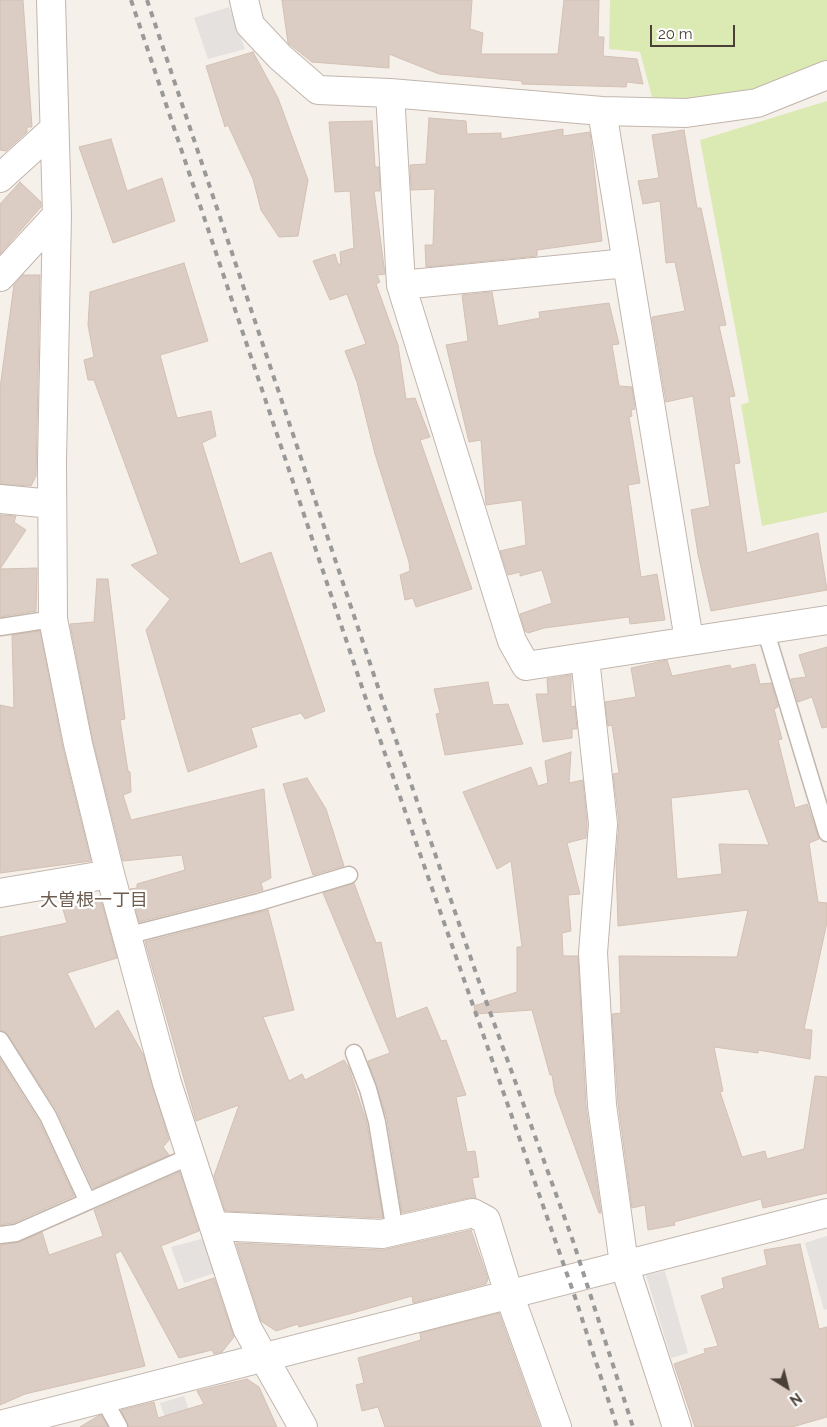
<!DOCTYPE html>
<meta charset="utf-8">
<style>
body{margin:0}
#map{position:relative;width:827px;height:1427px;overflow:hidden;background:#f6f0eb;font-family:Raleway,sans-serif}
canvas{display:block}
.north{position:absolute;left:762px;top:1362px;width:50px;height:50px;-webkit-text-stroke:4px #fff;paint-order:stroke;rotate:144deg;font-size:14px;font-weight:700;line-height:20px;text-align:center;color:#4a4038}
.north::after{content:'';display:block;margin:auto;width:18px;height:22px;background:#4a4038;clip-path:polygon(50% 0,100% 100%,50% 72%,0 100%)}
.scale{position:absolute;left:650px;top:25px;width:85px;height:22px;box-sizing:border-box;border:2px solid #4a4038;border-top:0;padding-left:6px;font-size:15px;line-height:18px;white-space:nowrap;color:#4a4038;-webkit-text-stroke:4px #fff;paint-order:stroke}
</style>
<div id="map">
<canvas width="827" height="1427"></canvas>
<div class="north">N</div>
<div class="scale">20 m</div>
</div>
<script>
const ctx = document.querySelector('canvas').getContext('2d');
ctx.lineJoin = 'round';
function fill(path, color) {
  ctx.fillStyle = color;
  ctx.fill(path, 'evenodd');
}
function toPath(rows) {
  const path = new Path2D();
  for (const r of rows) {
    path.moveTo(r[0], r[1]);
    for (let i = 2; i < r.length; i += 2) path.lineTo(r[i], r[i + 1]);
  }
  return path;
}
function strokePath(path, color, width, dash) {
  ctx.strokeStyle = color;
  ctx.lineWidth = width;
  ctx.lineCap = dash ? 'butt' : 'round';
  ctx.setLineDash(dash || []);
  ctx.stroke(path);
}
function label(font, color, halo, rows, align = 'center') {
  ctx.font = font + ' Raleway,"Noto Sans JP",sans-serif';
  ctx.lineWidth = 4.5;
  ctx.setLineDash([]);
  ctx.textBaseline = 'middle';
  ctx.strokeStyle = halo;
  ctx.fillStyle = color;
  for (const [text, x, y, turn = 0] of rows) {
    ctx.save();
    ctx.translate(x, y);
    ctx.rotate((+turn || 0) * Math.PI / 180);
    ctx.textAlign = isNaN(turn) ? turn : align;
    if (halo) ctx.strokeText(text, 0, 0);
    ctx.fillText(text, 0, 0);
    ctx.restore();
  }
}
fill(toPath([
 [610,0,827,0,827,71,754,94,683,103,652,97,640,52,609,49],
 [827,101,827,512,762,526,741,405,749,402,700,140]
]), '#dbeab3');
fill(toPath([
 [229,7,245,49,208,59,194,18],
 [827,1236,827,1309,824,1310,805,1243],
 [205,1238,215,1273,184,1283,171,1247],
 [665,1271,688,1353,671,1358,646,1275],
 [184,1396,195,1427,168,1426,160,1403]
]), '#e4e1df');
const building = toPath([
 [0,0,23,0,32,127,27,127,27,132,6,151,0,150,0,0],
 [282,0,472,0,470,29,483,33,481,54,558,54,564,0,599,0,598,37,604,37,603,56,637,59,643,84,627,82,626,87,522,84,522,81,439,74,389,54,389,68,312,62,288,43,282,0],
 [253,52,278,98,308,180,298,236,279,237,261,210,253,179,228,125,225,127,206,66,253,52],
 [429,118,466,121,467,134,501,133,501,139,563,129,563,136,590,132,602,241,537,250,537,256,426,267,425,245,433,245,435,189,411,190,410,165,426,164,429,118],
 [372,121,375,167,379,167,380,191,374,191,385,274,377,275,380,282,376,284,398,345,406,399,415,398,430,437,420,440,472,589,416,607,413,598,405,600,400,575,410,571,409,562,375,454,357,382,345,351,366,344,347,294,330,300,313,261,335,254,338,264,341,264,340,252,354,248,350,191,335,192,329,122,372,121],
 [684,130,697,208,701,208,726,325,719,326,735,396,729,397,740,463,734,464,747,553,818,533,827,590,711,611,698,554,691,510,710,506,693,396,666,402,652,317,685,311,675,262,666,263,660,201,643,204,638,181,659,178,652,135,684,130],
 [111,139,127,191,162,178,175,221,113,243,79,147,111,139],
 [20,182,41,202,41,207,0,254,0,204,20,182],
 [184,263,208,341,160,355,177,418,211,411,216,436,202,443,240,564,271,552,325,711,305,719,301,713,251,728,257,747,188,772,146,630,170,599,131,565,158,554,94,380,88,380,84,360,94,357,88,325,90,292,184,263],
 [23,275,40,275,36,476,31,486,0,484,0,388,14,285,23,275],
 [492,292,498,326,540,318,539,312,609,303,619,344,612,345,619,386,632,387,635,409,631,410,632,416,629,417,640,483,628,485,641,577,657,574,665,620,630,624,629,617,544,628,528,633,525,631,520,614,552,603,542,570,520,576,520,572,508,575,500,551,526,545,522,500,486,505,481,440,469,442,446,345,468,341,462,295,492,292],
 [0,515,16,516,14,522,26,530,0,569,37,568,36,611,0,617,0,515],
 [97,579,108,579,125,719,120,720,128,771,130,772,131,792,123,795,131,820,264,789,271,878,261,883,263,890,139,922,130,889,137,888,137,884,185,870,182,855,123,861,93,741,70,624,94,622,97,579],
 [40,631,63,748,91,861,0,873,0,705,14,708,12,635,40,631],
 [827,647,827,727,822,728,812,697,798,702,791,679,806,677,799,655,827,647],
 [667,660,672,676,730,665,731,669,755,664,760,684,771,683,778,707,774,709,782,739,778,740,795,808,807,804,819,839,809,843,818,902,827,903,827,922,804,1029,812,1030,810,1059,758,1050,758,1053,714,1047,723,1091,720,1092,742,1157,765,1151,767,1159,804,1149,815,1076,827,1077,827,1193,763,1208,761,1199,674,1222,675,1225,648,1230,645,1205,632,1208,618,1103,612,1014,621,1013,619,956,737,957,748,910,618,926,616,861,619,822,613,774,619,773,612,725,608,726,605,702,636,697,631,668,667,660],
 [748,789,769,845,719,844,722,874,677,879,671,798,748,789],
 [571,675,571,707,575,706,577,729,572,729,572,738,543,742,536,694,548,694,547,679,571,675],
 [488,682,493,705,508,704,523,744,445,755,436,714,440,713,434,689,488,682],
 [571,752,569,783,583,780,587,824,586,838,567,843,580,894,568,895,571,931,562,933,563,956,578,956,586,1106,601,1213,599,1213,555,1093,552,1075,550,1075,532,1010,475,1014,474,1006,517,992,517,947,522,947,511,861,497,869,463,792,531,767,538,786,548,783,545,761,571,752],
 [307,778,326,809,344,866,313,875,283,784,307,778],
 [354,883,376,943,381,942,396,1019,427,1007,441,1041,446,1040,466,1095,456,1097,467,1152,475,1151,479,1177,472,1178,476,1199,469,1198,402,1213,387,1119,368,1061,390,1053,323,893,354,883],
 [100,896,117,958,67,973,95,1029,118,1010,144,1056,169,1140,163,1147,169,1155,93,1188,57,1111,8,1035,0,1030,0,937,67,923,62,906,100,896],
 [268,910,294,1010,263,1017,289,1081,302,1074,305,1080,344,1060,349,1068,367,1124,383,1218,225,1211,214,1176,239,1105,196,1121,145,942,268,910],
 [0,1059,39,1121,74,1196,13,1223,0,1225,0,1059],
 [180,1172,199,1231,161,1246,178,1290,214,1278,234,1337,222,1352,214,1354,212,1350,179,1358,121,1251,115,1254,145,1366,25,1394,0,1405,0,1245,20,1242,42,1232,49,1255,103,1236,94,1210,180,1172],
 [471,1230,488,1279,486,1284,413,1303,412,1296,349,1314,299,1327,298,1324,276,1331,261,1321,236,1243,382,1250,471,1230],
 [800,1244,819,1329,827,1327,827,1417,792,1427,695,1427,674,1364,705,1353,704,1349,718,1346,701,1296,724,1288,722,1278,767,1265,764,1250,800,1244],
 [499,1313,540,1427,385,1427,378,1407,362,1411,356,1385,364,1383,358,1358,421,1340,420,1333,499,1313],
 [247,1379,259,1387,277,1427,129,1427,121,1410,154,1402,158,1418,204,1404,197,1391,247,1379],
 [101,1415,108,1427,80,1427,98,1416,101,1415]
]);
fill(building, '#dbcdc3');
strokePath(building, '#d3c0b3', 1);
const lane = toPath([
 [0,627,53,619],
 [765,629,827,833],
 [126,936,259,902,349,875],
 [0,1040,48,1116,87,1200],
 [354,1053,368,1089,377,1122,395,1232],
 [0,1235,16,1233,191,1156],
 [104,1400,119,1427]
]);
const street = toPath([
 [51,0,57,215,52,462,53,619,78,744,110,874,167,1083,247,1328,303,1427],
 [244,0,250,25,280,57,318,90,390,93,602,111,686,113,757,103,827,75],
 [390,93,401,285,512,641,526,666,827,620],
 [602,111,689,640],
 [0,178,54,129],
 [0,277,57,215],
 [401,285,627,263],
 [0,499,52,504],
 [585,658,603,824,593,953,602,1105,624,1264,677,1427],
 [0,893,110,874],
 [215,1226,382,1234,473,1213,486,1220,509,1294,557,1427],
 [0,1425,827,1213]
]);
strokePath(lane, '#c2b6ad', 19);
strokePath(street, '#c2b6ad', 30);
strokePath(lane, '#fff', 16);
strokePath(street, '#fff', 28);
strokePath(toPath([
 [131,0,369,708,575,1297,617,1427],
 [147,0,383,702,477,976,573,1241,633,1427]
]), '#999', 4, [6, 6]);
label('18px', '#6d5c4f', '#fff', [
 ["大曽根一丁目",94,901]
]);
</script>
